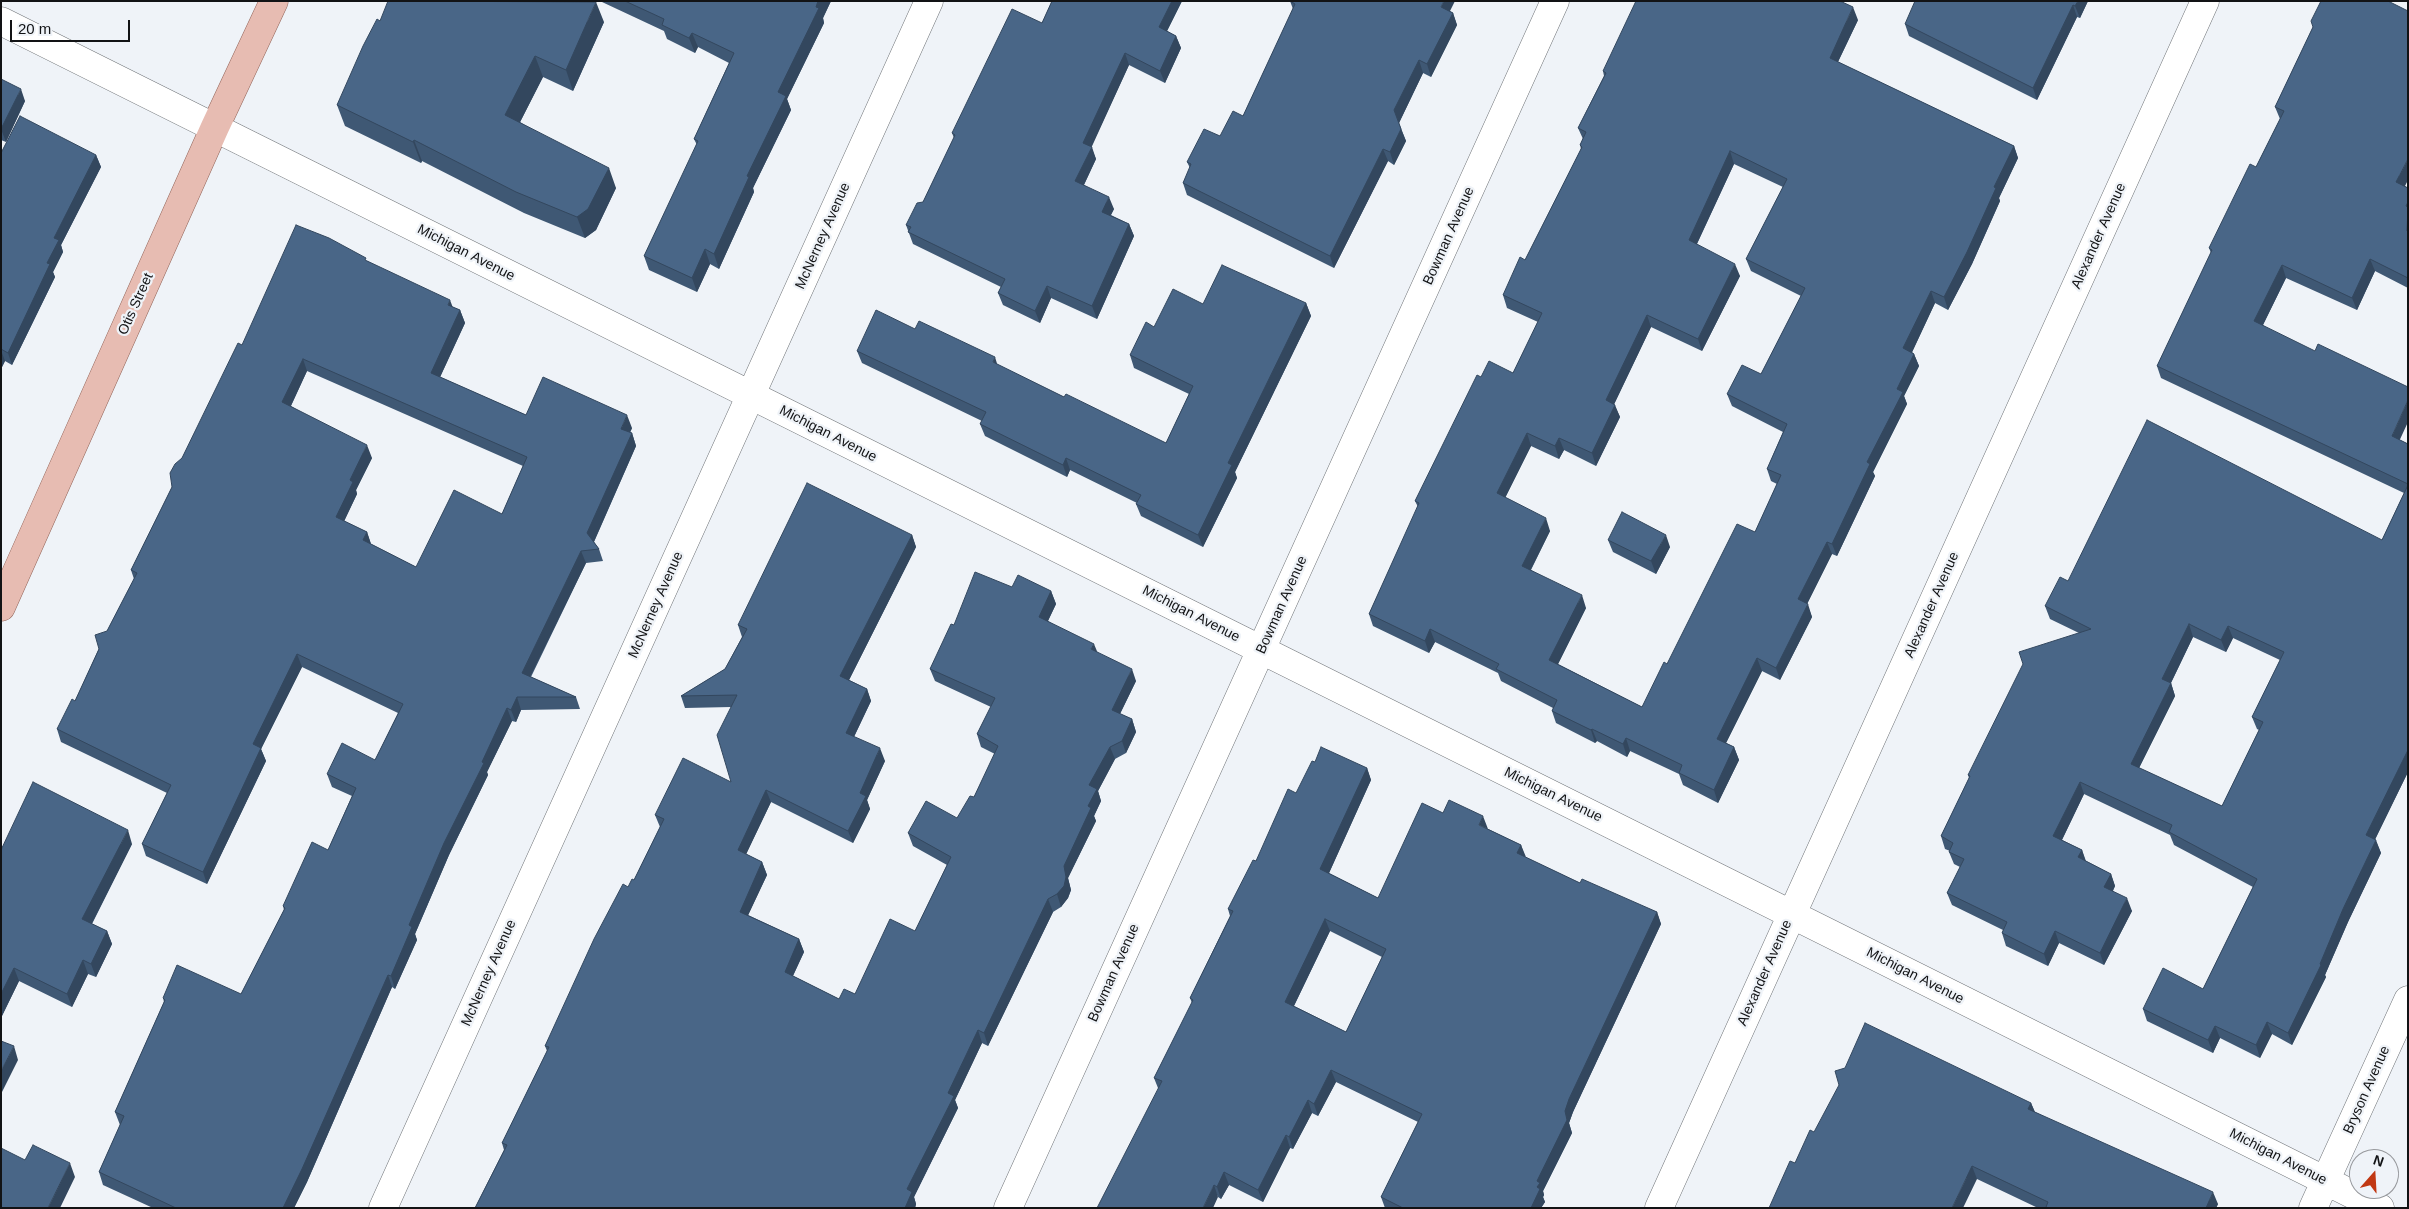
<!DOCTYPE html>
<style>
body{margin:0}
#map{position:relative;width:2409px;height:1209px;overflow:hidden;background:#eff3f8;font-family:Helvetica,sans-serif}
canvas{display:block}
.frame{position:absolute;inset:0;border:2px solid #121315;pointer-events:none}
.north{position:absolute;left:2349px;top:1149px;width:50px;height:50px;box-sizing:border-box;background:#eff3f8;border:1px solid #97999d;border-radius:50%;rotate:19deg;font-size:14px;font-weight:700;line-height:20px;text-align:center;color:#121315}
.north::after{content:'';display:block;margin:auto;width:18px;height:22px;background:#c13813;clip-path:polygon(50% 0,100% 100%,50% 72%,0 100%)}
.scale{position:absolute;left:10px;top:20px;width:120px;height:22px;box-sizing:border-box;border:2px solid #121315;border-top:0;padding-left:6px;font-size:15px;line-height:18px;white-space:nowrap;color:#121315;-webkit-text-stroke:4px #eff3f8;paint-order:stroke}
</style>
<div id="map">
<canvas width="2409" height="1209"></canvas>
<div class="frame"></div>
<div class="north">N</div>
<div class="scale">20 m</div>
</div>
<script>
const ctx = document.querySelector('canvas').getContext('2d');
ctx.lineJoin = 'round';
function toPath(rows) {
  const path = new Path2D();
  for (const r of rows) {
    path.moveTo(r[0], r[1]);
    for (let i = 2; i < r.length; i += 2) path.lineTo(r[i], r[i + 1]);
  }
  return path;
}
function strokePath(path, color, width, dash) {
  ctx.strokeStyle = color;
  ctx.lineWidth = width;
  ctx.lineCap = dash ? 'butt' : 'round';
  ctx.setLineDash(dash || []);
  ctx.stroke(path);
}
function fill(path, color) {
  ctx.fillStyle = color;
  ctx.fill(path, 'evenodd');
}
function label(font, color, halo, rows, align = 'center') {
  ctx.font = font + ' Helvetica,sans-serif';
  ctx.lineWidth = 4.5;
  ctx.setLineDash([]);
  ctx.textBaseline = 'middle';
  ctx.strokeStyle = halo;
  ctx.fillStyle = color;
  for (const [text, x, y, turn = 0] of rows) {
    ctx.save();
    ctx.translate(x, y);
    ctx.rotate((+turn || 0) * Math.PI / 180);
    ctx.textAlign = isNaN(turn) ? turn : align;
    if (halo) ctx.strokeText(text, 0, 0);
    ctx.fillText(text, 0, 0);
    ctx.restore();
  }
}
const minor = toPath([
 [1,21,2380,1208],
 [383,1208,929,1],
 [1008,1208,1555,1],
 [1659,1208,2205,1],
 [2313,1208,2408,1000]
]);
const major = toPath([
 [1,607,215,127,274,1]
]);
strokePath(minor, '#717579', 29);
strokePath(major, '#926459', 29);
strokePath(minor, '#fff', 28);
strokePath(major, '#e7bcb2', 28);
fill(toPath([
 [601,1,831,1,823,18,824,23,787,99,791,110,753,188,754,192,719,269,710,264,697,292,649,270,644,256,697,145,694,139,729,63,698,47,695,53,667,39,664,31,602,2],
 [1052,1,1182,1,1167,31,1176,36,1181,48,1165,83,1129,65,1091,147,1096,159,1084,185,1114,209,1111,215,1129,224,1134,236,1097,319,1051,298,1040,323,1003,305,998,293,1001,287,913,244,906,225,923,202,954,138,952,133,1042,23],
 [1290,1,1450,11,1453,13,1457,25,1431,77,1423,73,1399,123,1406,141,1394,165,1388,161,1334,268,1187,195,1183,183,1190,168,1187,162,1220,136,1243,116,1293,9],
 [2088,1,2080,18,2077,17,2037,100,1909,36,1905,24],
 [1858,20,1838,62,2014,146,2018,158,1999,198,2000,201,1972,264,1948,310,1935,303,1912,352,1914,354,1919,366,1904,396,1907,404,1873,472,1875,476,1837,556,1832,554,1807,604,1812,617,1780,680,1762,671,1726,743,1734,747,1739,760,1718,803,1683,785,1679,774,1630,751,1627,757,1597,741,1595,743,1556,723,1552,711,1553,708,1501,681,1498,673,1435,642,1429,653,1373,626,1369,614,1418,507,1415,501,1481,377,1513,373,1538,322,1507,308,1503,295,1525,260,1581,149,1580,145,1583,139,1578,128,1604,76,1603,71],
 [1734,164,1783,187,1746,259,1751,271,1801,296,1761,374,1727,394,1732,406,1783,432,1767,469,1771,481,1777,484,1755,532,1667,664,1642,707,1558,664,1586,608,1531,570,1550,531,1505,498,1531,446,1559,459,1564,450,1596,466,1620,417,1614,404,1651,327,1702,351,1740,276,1697,244],
 [380,21,604,22,573,91,543,77,520,122,616,188,596,230,585,238,524,213,422,161,421,163,345,126,337,105],
 [2313,27,2405,186,2408,188,2408,288,2375,271,2357,310,2286,278,2263,325,2400,440,2408,444,2408,772,2375,839,2381,853,2348,922,2325,975,2326,977,2292,1045,2272,1034,2260,1058,2220,1038,2213,1053,2147,1021,2143,1009,2203,989,2253,887,2174,845,2170,835,2084,794,2062,840,2082,850,2086,861,2111,874,2115,886,2113,891,2132,911,2104,965,2059,943,2048,966,2006,946,2002,933,2003,930,1952,905,1947,893,1960,867,1954,864,1949,852,1950,851,1945,849,1941,836,1969,778,1968,775,2079,633,2050,619,2045,606,2068,581,2382,540,2404,493,2161,378,2157,366,2211,253,2209,248,2256,167,2280,119,2275,107],
 [2193,637,2226,652,2233,638,2280,660,2252,717,2257,729,2259,730,2222,806,2139,768,2175,696,2171,683],
 [1,79,25,101,6,142,1,140],
 [1,153,96,155,101,167,61,245,63,252,53,272,55,277,12,365,5,361,1,369],
 [367,261,452,307,460,310,465,323,440,377,526,415,632,428,630,433,632,433,636,446,594,542,599,549,603,561,586,563,531,677,576,697,580,709,521,710,516,722,512,721,487,772,488,775,449,855,415,934,417,940,395,989,392,987,307,1182,294,1208,153,1208,103,1185,99,1172,120,1125,115,1112,164,1002,163,998,241,994,284,910,283,906,328,850,352,796,332,787,327,774,375,760,398,713,302,667,261,749,266,761,207,884,146,856,142,844,167,793,61,742,57,729,75,701,107,631,134,579,131,570,172,487,182,458,242,345],
 [307,371,523,466,502,514,416,567,371,544,367,532,344,521,357,494,356,490,372,458,291,406],
 [1306,303,1311,316,1235,472,1237,478,1203,547,1141,516,1136,504,1137,503,1070,470,1067,477,985,436,980,424,982,421,862,363,857,351,915,329,998,365,1064,397,1166,443,1189,394,1134,368,1130,355,1154,327,1203,304],
 [912,535,916,547,849,680,867,689,871,701,854,737,885,761,867,800,870,809,853,843,771,802,746,854,762,862,767,875,748,915,799,939,804,952,793,976,839,999,855,994,915,931,947,865,913,846,908,833,957,818,974,797,995,754,981,747,977,734,991,707,935,681,930,669,954,625,1012,587,1051,591,1056,604,1048,621,1097,653,1136,681,1120,714,1132,719,1136,732,1126,753,1115,759,1098,791,1101,801,1094,816,1096,821,1068,878,1071,890,1068,898,1061,907,1053,912,988,1046,982,1043,955,1100,958,1108,914,1197,916,1204,915,1208,475,1208,504,1150,502,1143,547,1051,545,1046,628,887,634,880,660,827,655,815,731,782,731,707,685,708,681,696,725,669,742,637,738,625],
 [1608,540,1670,547,1656,574,1613,552],
 [1315,762,1367,768,1371,780,1329,873,1378,898,1443,813,1488,829,1521,845,1525,857,1580,883,1657,912,1661,924,1573,1112,1569,1123,1572,1133,1543,1191,1544,1195,1543,1197,1545,1202,1541,1208,1385,1208,1381,1197,1418,1122,1336,1082,1318,1116,1312,1113,1293,1149,1290,1148,1263,1202,1229,1185,1221,1199,1218,1197,1158,1088,1154,1078,1192,1003,1190,998,1230,916,1228,909,1256,861],
 [1330,931,1382,957,1346,1032,1294,1006],
 [132,844,92,924,107,931,112,944,96,977,88,974,72,1007,19,981,1,1018,1,850],
 [2031,1103,2035,1112,2218,1204,2216,1208,2038,1208,1977,1179,1795,1163,1814,1132]
]), '#3f5874');
fill(toPath([
 [818,1,831,1,823,18,824,23,787,99,791,110,753,188,754,192,719,269,714,254,747,176,778,92],
 [1172,1,1182,1,1163,39,1159,27],
 [1444,1,1455,1,1446,19,1441,7],
 [2078,1,2088,1,2080,18,2075,6],
 [596,2,604,22,573,91,566,70],
 [2073,5,2077,17,2037,100,2033,88],
 [1853,7,1858,20,1834,70,1830,58],
 [1453,13,1457,25,1431,77,1427,64],
 [692,33,698,47,695,53,689,38],
 [1176,36,1181,48,1165,83,1160,71],
 [1125,53,1129,65,1088,155,1083,143],
 [535,56,543,77,513,136,505,115],
 [1419,60,1423,73,1399,123,1394,110],
 [21,89,25,101,6,142,1,129],
 [1401,129,1406,141,1394,165,1390,152],
 [414,140,422,161,421,163,413,142],
 [2014,146,2018,158,1999,198,2000,201,1972,264,1948,310,1944,297,1994,187],
 [1092,147,1096,159,1080,193,1075,181],
 [1383,149,1388,161,1334,268,1330,256],
 [1730,151,1734,164,1693,252,1689,240],
 [96,155,101,167,61,245,63,252,53,272,55,277,12,365,8,353,47,263,54,238],
 [2408,159,2408,180,2401,194,2396,182],
 [609,168,616,188,596,230,585,238,577,217],
 [1109,197,1114,209,1106,224,1102,212],
 [1129,224,1134,236,1097,319,1092,306],
 [705,249,710,264,697,292,692,278],
 [2370,259,2375,271,2357,310,2352,298],
 [1735,264,1740,276,1702,351,1698,339],
 [2282,265,2286,278,2259,333,2254,321],
 [1047,286,1051,298,1040,323,1035,311],
 [1931,291,1935,303,1908,361,1903,348],
 [450,300,455,313,448,305],
 [1306,303,1311,316,1235,472,1237,478,1203,547,1198,535,1228,463],
 [460,310,465,323,436,386,431,373],
 [1647,315,1651,327,1610,413,1606,400],
 [1,350,5,361,1,369],
 [1914,354,1919,366,1904,396,1907,404,1873,472,1875,476,1837,556,1832,544,1867,462,1897,389],
 [995,357,999,370,993,362],
 [303,359,307,371,287,414,282,402],
 [2408,400,2408,422,2396,448,2392,436],
 [1615,405,1620,417,1596,466,1592,453],
 [627,415,632,428,625,442,621,429],
 [632,433,636,446,592,546,587,533],
 [1527,433,1531,446,1501,506,1497,493],
 [1559,438,1564,450,1559,459,1555,446],
 [367,445,372,458,356,490,357,494,340,530,336,517,350,480],
 [1066,458,1070,470,1067,477,1063,465],
 [1546,518,1550,531,1526,579,1522,566],
 [367,532,371,544,363,540],
 [912,535,916,547,845,688,840,676],
 [1666,535,1670,547,1656,574,1651,561],
 [1827,542,1832,554,1803,612,1798,599],
 [581,551,586,563,526,685,522,673],
 [1051,591,1056,604,1044,629,1039,617],
 [1582,595,1586,608,1554,672,1549,660],
 [1808,604,1812,617,1780,680,1776,668],
 [2189,624,2193,637,2167,691,2162,679],
 [2228,626,2233,638,2226,652,2221,640],
 [1430,629,1435,642,1429,653,1425,641],
 [1094,644,1099,656,1091,649],
 [297,654,302,667,261,749,266,761,207,884,203,872,253,744],
 [1757,658,1762,671,1722,751,1717,739],
 [1132,669,1136,681,1116,722,1112,710],
 [2171,683,2175,696,2135,776,2131,764],
 [867,689,871,701,850,745,846,733],
 [517,697,521,710,516,722,511,710],
 [507,708,512,721,487,772,488,775,449,855,415,934,417,940,395,989,391,976,409,925,444,843],
 [1132,719,1136,732,1126,753,1122,741],
 [1592,729,1597,741,1595,743,1591,730],
 [1626,738,1630,751,1627,757,1623,744],
 [1110,747,1115,759,1098,791,1101,801,1094,816,1096,821,1068,878,1071,890,1068,898,1061,907,1057,894,1064,866,1088,806,1089,785],
 [1734,747,1739,760,1718,803,1714,790],
 [880,748,885,761,867,800,870,809,853,843,848,831,860,793],
 [2408,750,2408,772,2371,848,2366,835],
 [1367,768,1371,780,1325,882,1320,869],
 [2080,782,2084,794,2058,848,2053,836],
 [766,790,771,802,742,863,738,850],
 [1483,816,1488,829,1479,825],
 [128,830,132,844,87,933,82,919],
 [2376,840,2381,853,2348,922,2325,975,2326,977,2292,1045,2288,1033,2320,964,2343,909],
 [1521,845,1526,857,1517,853],
 [2082,850,2086,863,2078,857],
 [762,862,767,875,744,924,740,912],
 [2111,874,2115,886,2108,900,2104,887],
 [2127,898,2132,911,2104,965,2100,953],
 [1048,899,1053,912,988,1046,984,1033],
 [1657,912,1661,924,1573,1112,1569,1123,1572,1133,1543,1191,1544,1195,1543,1197,1545,1202,1541,1208,1531,1208,1537,1187,1537,1181,1569,1099],
 [1325,919,1330,931,1290,1014,1285,1002],
 [107,931,112,944,96,977,91,964],
 [2055,931,2059,943,2048,966,2044,954],
 [799,939,804,952,789,984,785,972],
 [83,960,88,974,72,1007,67,994],
 [14,968,19,981,1,1018,1,994],
 [388,975,392,987,307,1182,294,1208,283,1208],
 [2267,1022,2272,1034,2260,1058,2256,1045],
 [2215,1026,2220,1038,2213,1053,2208,1040],
 [978,1030,982,1043,955,1100,958,1108,914,1197,916,1204,915,1208,905,1208,907,1189,948,1093],
 [14,1046,18,1060,1,1094,1,1071],
 [1331,1070,1336,1082,1318,1116,1314,1104],
 [1308,1100,1312,1113,1293,1149,1289,1137],
 [2031,1103,2036,1115,2028,1109],
 [1286,1135,1290,1148,1263,1202,1258,1190],
 [70,1163,75,1177,60,1208,48,1208],
 [1972,1166,1977,1179,1963,1208,1952,1208],
 [1224,1172,1229,1185,1221,1199,1217,1187],
 [1214,1185,1218,1197,1213,1208,1203,1208],
 [2213,1192,2218,1204,2216,1208,2206,1208]
]), '#33475e');
const building = toPath([
 [388,1,596,2,566,70,535,56,505,115,609,168,588,209,577,217,516,192,414,140,413,142,337,105,363,46,377,19,380,21,388,1],
 [625,1,818,1,816,7,819,8,778,92,786,96,747,176,749,177,714,254,705,249,692,278,644,256,698,141,694,139,734,53,692,33,689,38,662,25,664,19,625,1],
 [1052,1,1172,1,1159,27,1176,36,1160,71,1125,53,1083,143,1092,147,1075,181,1109,197,1102,212,1129,224,1092,306,1047,286,1035,311,998,293,1005,279,908,232,911,227,906,225,917,203,923,202,955,135,952,133,1012,9,1042,23,1052,1],
 [1290,1,1444,1,1441,7,1453,13,1427,64,1419,60,1394,110,1401,129,1390,152,1383,149,1330,256,1183,183,1191,164,1187,162,1204,129,1220,136,1233,111,1243,116,1295,4,1290,1],
 [1636,1,1840,1,1853,7,1830,58,2014,146,1994,187,1996,188,1967,252,1944,297,1931,291,1903,348,1914,354,1897,389,1903,392,1867,462,1870,464,1832,544,1827,542,1798,599,1808,604,1776,668,1757,658,1717,739,1734,747,1714,790,1679,773,1682,765,1626,738,1623,744,1592,729,1591,730,1552,711,1557,700,1496,669,1499,664,1430,629,1425,641,1369,614,1419,503,1415,501,1477,375,1481,377,1489,361,1513,373,1542,313,1503,295,1520,257,1525,260,1582,147,1580,145,1586,132,1578,128,1606,73,1603,71,1636,1],
 [1730,151,1787,179,1746,259,1805,288,1761,374,1742,365,1727,394,1787,424,1767,469,1781,475,1755,532,1737,524,1667,664,1664,662,1642,707,1549,660,1582,595,1522,566,1546,518,1497,493,1527,433,1555,446,1559,438,1592,453,1615,405,1606,400,1647,315,1698,339,1735,264,1689,240,1730,151],
 [1915,1,2078,1,2075,6,2073,5,2033,88,1905,24,1915,1],
 [2321,1,2388,1,2408,11,2408,159,2396,182,2408,188,2408,202,2406,206,2408,207,2407,231,2408,232,2408,278,2370,259,2352,298,2282,265,2254,321,2315,351,2318,344,2408,387,2408,400,2392,436,2408,444,2408,484,2157,366,2212,250,2209,248,2250,164,2256,167,2284,111,2275,107,2313,27,2311,21,2321,1],
 [1,79,21,89,1,129,1,79],
 [20,116,96,155,54,238,59,240,47,263,50,264,8,353,1,349,1,153,20,116],
 [296,225,329,238,366,258,365,260,450,300,448,305,460,310,431,373,526,415,543,377,627,415,621,429,632,433,587,533,599,549,581,551,522,673,576,697,517,697,511,710,507,708,482,762,484,763,444,843,409,925,412,927,391,976,388,975,302,1169,283,1208,176,1208,99,1172,124,1116,115,1112,165,1000,163,998,177,965,241,994,285,908,283,906,312,842,328,850,356,788,327,774,342,743,375,760,403,704,297,654,253,744,261,748,203,872,142,844,171,785,57,729,72,699,75,701,99,649,95,635,107,631,137,573,131,570,172,487,170,473,175,464,182,458,238,343,242,345,296,225],
 [303,359,527,457,502,514,454,490,416,567,363,540,367,532,336,517,353,482,350,480,367,445,282,402,303,359],
 [1222,265,1306,303,1228,463,1232,465,1198,535,1136,504,1141,495,1066,458,1063,465,980,424,986,412,857,351,876,310,915,329,919,321,995,357,993,362,1064,397,1066,394,1166,443,1193,386,1130,355,1146,322,1154,327,1173,289,1203,304,1222,265],
 [2147,420,2382,540,2408,485,2408,750,2366,835,2376,840,2343,909,2320,964,2321,965,2288,1033,2267,1022,2256,1045,2215,1026,2208,1040,2143,1009,2163,968,2203,989,2257,879,2169,832,2172,825,2080,782,2053,836,2082,850,2078,857,2111,874,2104,887,2127,898,2100,953,2055,931,2044,954,2002,933,2007,922,1947,893,1964,859,1949,852,1953,843,1941,836,1970,776,1968,775,1970,771,2023,664,2019,652,2091,629,2045,606,2060,577,2068,581,2147,420],
 [2189,624,2221,640,2228,626,2284,652,2252,717,2263,722,2222,806,2131,764,2171,683,2162,679,2189,624],
 [807,483,912,535,840,676,867,689,846,733,880,748,860,793,866,796,848,831,766,790,738,850,762,862,740,912,799,939,785,972,839,999,844,989,855,994,890,919,915,931,951,857,908,833,926,801,957,818,970,796,974,797,998,746,977,734,995,698,930,669,951,624,954,625,975,572,1012,587,1018,575,1051,591,1039,617,1094,644,1091,649,1132,669,1112,710,1132,719,1122,741,1110,747,1089,785,1097,789,1088,806,1091,808,1064,866,1066,877,1064,886,1057,894,1048,899,984,1033,978,1030,948,1093,954,1096,907,1189,912,1192,905,1208,475,1208,507,1145,502,1143,549,1047,545,1046,594,939,623,884,628,887,632,879,634,880,664,819,655,815,683,758,731,782,717,735,737,695,681,696,725,669,747,629,738,625,807,483],
 [1622,512,1666,535,1651,561,1608,540,1622,512],
 [1321,747,1367,768,1320,869,1378,898,1422,803,1443,813,1449,800,1483,816,1479,825,1521,845,1517,853,1580,883,1582,879,1657,912,1569,1099,1565,1111,1567,1120,1537,1181,1540,1183,1537,1187,1540,1189,1531,1208,1403,1208,1381,1197,1422,1114,1331,1070,1314,1104,1308,1100,1289,1137,1286,1135,1258,1190,1224,1172,1217,1187,1214,1185,1203,1208,1097,1208,1162,1081,1154,1078,1193,1000,1190,998,1233,911,1228,909,1253,860,1256,861,1288,789,1296,793,1312,761,1315,762,1321,747],
 [1325,919,1386,949,1346,1032,1285,1002,1325,919],
 [33,782,128,830,82,919,107,931,91,964,83,960,67,994,14,968,1,994,1,850,33,782],
 [1865,1023,2031,1103,2028,1109,2213,1192,2206,1208,2048,1208,2046,1207,2048,1202,1972,1166,1952,1208,1769,1208,1790,1161,1795,1163,1810,1130,1814,1132,1839,1085,1835,1071,1845,1068,1865,1023],
 [1,1041,14,1046,1,1071,1,1041],
 [33,1145,70,1163,48,1208,1,1208,1,1148,25,1160,33,1145]
]);
fill(building, '#496687');
strokePath(building, '#33475e', 1);
label('14px', '#121315', '#eff3f8', [
 ["McNerney Avenue",823,236,-66],
 ["Bowman Avenue",1449,236,-66],
 ["Alexander Avenue",2099,236,-66],
 ["Michigan Avenue",466,253,27],
 ["Otis Street",136,304,-66],
 ["Michigan Avenue",828,434,27],
 ["McNerney Avenue",656,605,-66],
 ["Bowman Avenue",1282,605,-66],
 ["Alexander Avenue",1932,605,-66],
 ["Michigan Avenue",1191,614,27],
 ["Michigan Avenue",1553,795,26],
 ["McNerney Avenue",489,973,-66],
 ["Bowman Avenue",1114,973,-66],
 ["Alexander Avenue",1765,973,-66],
 ["Michigan Avenue",1915,976,27],
 ["Bryson Avenue",2367,1090,-66],
 ["Michigan Avenue",2278,1157,27]
]);
</script>
